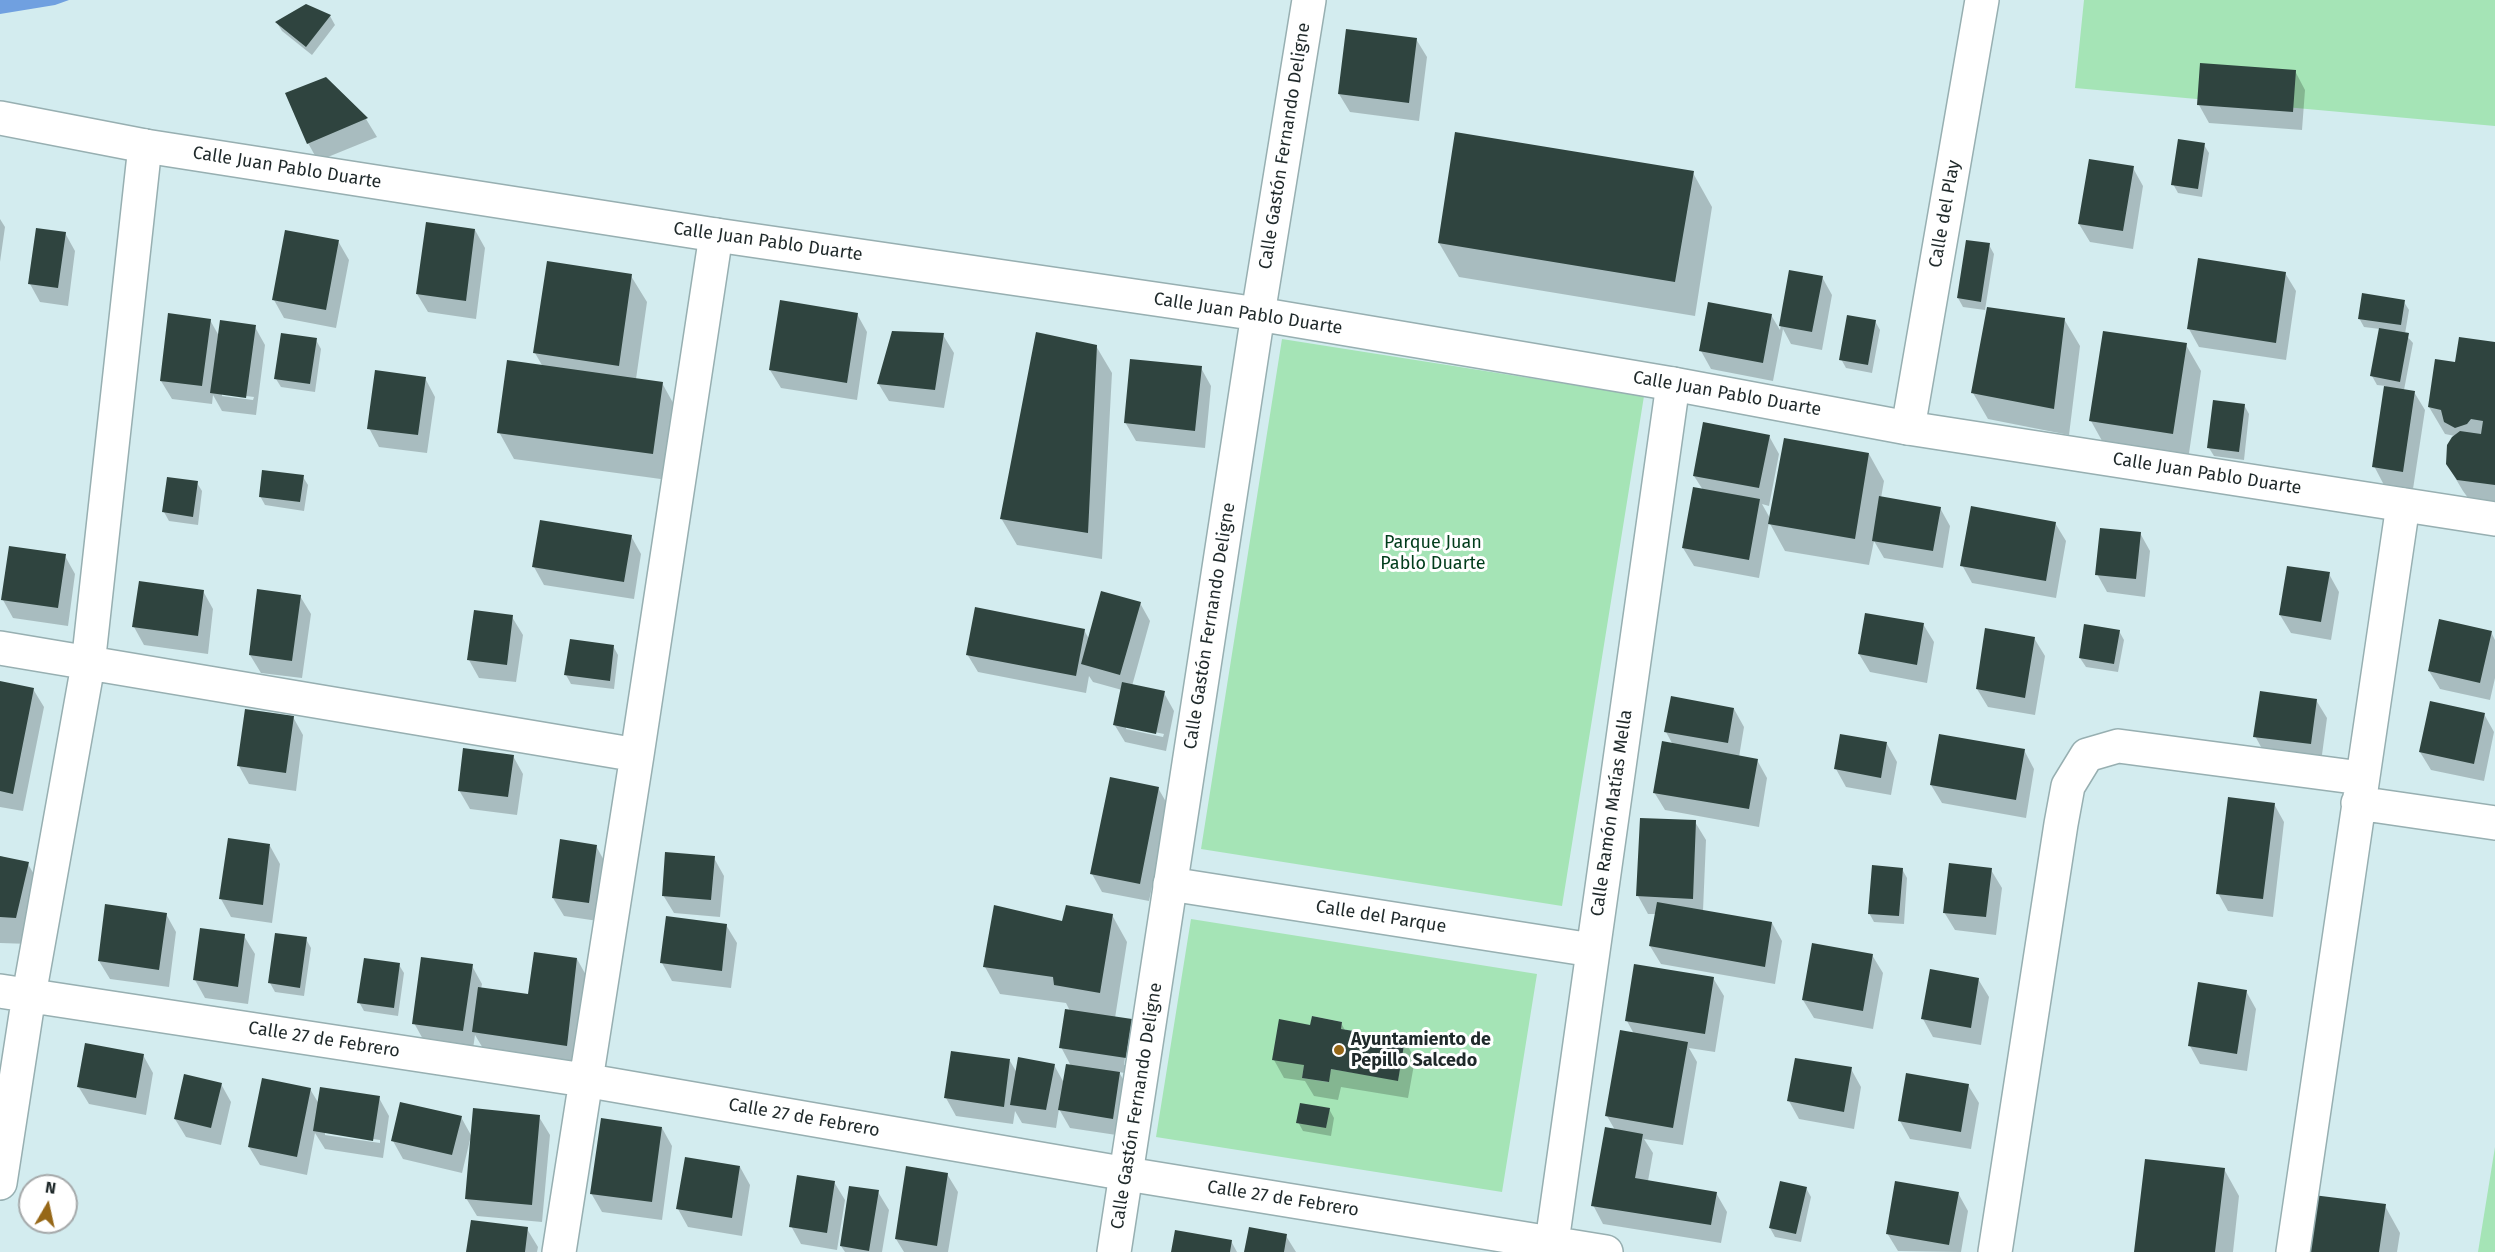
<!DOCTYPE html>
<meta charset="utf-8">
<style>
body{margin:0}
#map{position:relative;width:2495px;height:1252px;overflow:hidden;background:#d3ecef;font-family:"Fira Sans",sans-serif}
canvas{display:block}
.north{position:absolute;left:18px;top:1174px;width:60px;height:60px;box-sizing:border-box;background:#fff;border:2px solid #a5a9aa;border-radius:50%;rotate:9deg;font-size:16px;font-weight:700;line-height:24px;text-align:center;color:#1f292a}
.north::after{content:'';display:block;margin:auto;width:21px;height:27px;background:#966717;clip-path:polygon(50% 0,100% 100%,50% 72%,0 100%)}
</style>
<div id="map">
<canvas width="2495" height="1252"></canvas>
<div class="north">N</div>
</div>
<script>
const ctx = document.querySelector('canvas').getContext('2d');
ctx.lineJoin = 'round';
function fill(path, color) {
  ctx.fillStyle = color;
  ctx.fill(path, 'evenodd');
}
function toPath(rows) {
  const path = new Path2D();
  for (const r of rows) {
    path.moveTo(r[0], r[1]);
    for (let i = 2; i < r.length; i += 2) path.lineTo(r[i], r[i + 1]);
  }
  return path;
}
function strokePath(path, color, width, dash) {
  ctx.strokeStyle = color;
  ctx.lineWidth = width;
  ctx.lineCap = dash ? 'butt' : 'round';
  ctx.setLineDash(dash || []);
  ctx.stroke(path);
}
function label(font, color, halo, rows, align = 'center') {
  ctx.font = font + ' "Fira Sans",sans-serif';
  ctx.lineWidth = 6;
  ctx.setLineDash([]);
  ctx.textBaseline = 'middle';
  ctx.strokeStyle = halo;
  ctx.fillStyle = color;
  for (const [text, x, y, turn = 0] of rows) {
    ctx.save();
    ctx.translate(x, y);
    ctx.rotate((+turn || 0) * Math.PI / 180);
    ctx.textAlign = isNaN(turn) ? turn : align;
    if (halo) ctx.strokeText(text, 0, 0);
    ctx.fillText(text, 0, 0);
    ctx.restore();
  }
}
fill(toPath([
 [2084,0,2495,0,2495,126,2075,88],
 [1282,339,1644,396,1562,906,1201,849],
 [1191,919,1537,974,1502,1192,1156,1137],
 [1312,1016,1342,1022,1341,1029,1405,1040,1398,1080,1331,1069,1328,1082,1302,1078],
 [1300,1104,1329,1108,1326,1127,1297,1123],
 [2495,1147,2495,1252,2478,1252]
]), '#a5e4b6');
fill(toPath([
 [0,0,69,0,55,5,0,14]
]), '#70a0e0');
fill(toPath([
 [306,6,330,16,335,25,312,55,282,31,277,23],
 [1416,39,1427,57,1419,121,1350,112,1339,94],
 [2295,71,2305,90,2302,130,2209,123,2199,105],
 [325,78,366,119,377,137,318,161,308,143],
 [2204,145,2209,153,2202,197,2178,193,2173,184],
 [2133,168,2143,186,2133,249,2090,242,2079,224],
 [1693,173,1712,207,1695,316,1459,277,1439,243],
 [0,219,5,227,0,262],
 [475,230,485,248,476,319,428,312,417,294],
 [65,233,75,251,68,306,40,302,30,284],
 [338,241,349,260,336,328,284,318,274,300],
 [1967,241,1989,245,1994,254,1985,310,1963,307,1958,298],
 [1790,272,1822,277,1832,295,1822,350,1791,344,1783,329,1773,381,1711,369,1701,351,1771,315,1780,330],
 [2285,273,2296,291,2286,360,2199,347,2189,329],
 [631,276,647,302,636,379,662,383,677,410,668,480,514,459,499,432,543,367,535,353],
 [2404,302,2409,310,2405,334,2413,343,2404,390,2414,392,2425,410,2413,489,2384,485,2374,466,2386,386,2377,385,2372,376,2380,329,2364,327,2359,318],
 [857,314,867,332,857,400,781,388,770,370],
 [2064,319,2080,346,2069,435,1988,419,1973,393],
 [210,320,219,336,255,327,265,345,256,415,222,411,213,395,212,404,172,399,161,381],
 [222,393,254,397,253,400,222,396],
 [1875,321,1880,330,1872,373,1846,368,1841,359],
 [943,335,954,353,944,408,889,401,878,383],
 [316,340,321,349,315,392,281,387,276,379],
 [2495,344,2495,509,2474,506,2463,491,2447,464,2455,436,2445,434,2429,407,2456,364],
 [2186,345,2201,371,2188,460,2106,448,2091,421],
 [1096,346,1112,373,1102,559,1017,545,1001,518],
 [1201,368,1211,386,1205,448,1136,441,1125,422],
 [425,378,435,397,427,453,379,447,369,428],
 [2244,405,2249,414,2244,460,2214,456,2209,448],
 [1769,436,1779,454,1769,506,1762,504,1771,520,1869,454,1884,481,1881,498,1940,508,1950,526,1943,568,1884,558,1874,541,1869,565,1785,551,1769,522,1759,578,1694,566,1683,548,1703,490,1694,476],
 [303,477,308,485,304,511,265,505,260,496],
 [197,483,202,491,198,525,169,521,164,512],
 [2055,523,2066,541,2056,598,1972,583,1962,565],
 [2140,533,2150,551,2145,597,2107,592,2097,574],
 [631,536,641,554,634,599,544,585,534,567],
 [65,556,75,574,68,626,13,618,3,600],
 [2329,574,2339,592,2331,640,2291,633,2280,615],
 [203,591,213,609,208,654,144,645,134,627],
 [300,596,311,614,302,678,261,673,250,655],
 [1140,603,1150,621,1132,686,1164,693,1174,711,1166,751,1125,742,1114,724,1122,690,1093,682,1089,676,1086,693,978,672,967,654,1084,630,1089,639],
 [1126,726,1164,734,1163,737,1126,729],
 [512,617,523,635,516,682,479,678,469,660],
 [1923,624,1934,642,1927,683,1870,672,1859,654],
 [2119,631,2124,640,2118,672,2086,667,2080,658],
 [2491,632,2495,640,2495,678,2490,700,2440,689,2429,671],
 [2034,638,2045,656,2035,715,1988,707,1977,689],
 [613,646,618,655,614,689,571,684,566,675],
 [0,683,33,689,44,707,23,811,0,807],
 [2316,700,2327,718,2321,762,2265,754,2255,736],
 [1734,709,1744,727,1739,757,1757,760,1767,778,1759,827,1665,810,1654,792,1673,745,1666,732],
 [2484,714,2494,732,2484,781,2431,770,2420,752],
 [293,717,303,735,296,791,249,784,239,766],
 [1887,744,1897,762,1891,795,1846,787,1836,769],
 [2024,750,2034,769,2026,818,1942,803,1931,785],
 [513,756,523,774,517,815,470,809,459,790],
 [1158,788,1169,807,1149,901,1102,892,1092,874],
 [2274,804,2284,822,2273,917,2228,911,2218,893],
 [1695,822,1706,840,1703,911,1772,923,1782,941,1775,984,1661,964,1650,946,1656,914,1648,914,1638,896],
 [270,846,280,864,272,923,231,917,221,899],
 [596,846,606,864,598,921,564,916,553,898],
 [0,856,28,864,43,890,30,944,0,943],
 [714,858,724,876,720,917,674,913,663,895],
 [1902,869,1907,878,1904,924,1874,922,1869,913],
 [1991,870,2002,888,1996,935,1955,930,1944,912],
 [166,914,176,932,169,987,110,979,99,961],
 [1112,915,1127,942,1115,1018,1131,1020,1141,1038,1136,1075,1119,1072,1130,1092,1123,1136,1070,1128,1059,1109,1056,1128,1022,1123,1015,1111,1013,1124,956,1116,946,1098,1010,1061,1017,1073,1054,1065,1064,1083,1071,1066,1061,1047,1070,1011,1066,1003,1000,994,985,967,1064,923],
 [1128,1035,1131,1035,1127,1065,1124,1065],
 [726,925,737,943,731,988,672,981,662,963],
 [244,936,255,954,248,1004,205,998,195,980],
 [306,939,311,948,304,996,275,992,270,983],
 [1872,955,1883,973,1873,1029,1814,1018,1803,1000],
 [577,959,587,977,577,1063,484,1050,475,1035,473,1049,424,1041,414,1023,472,966,482,984,481,989,529,996],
 [399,965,404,973,398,1016,364,1011,359,1002],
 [1713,978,1724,996,1715,1052,1689,1048,1697,1062,1683,1145,1644,1139,1653,1153,1648,1181,1716,1193,1727,1212,1721,1243,1603,1224,1593,1205,1615,1130,1607,1116,1634,1034,1627,1021],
 [1978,979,1989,997,1981,1045,1933,1037,1923,1019],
 [2246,991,2256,1009,2247,1071,2200,1064,2190,1046],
 [1341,1023,1346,1032,1405,1041,1415,1059,1408,1098,1341,1087,1338,1100,1314,1096,1305,1081,1284,1078,1274,1060,1311,1027],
 [143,1055,153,1073,146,1115,89,1104,78,1086],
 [1851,1069,1861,1087,1854,1129,1799,1119,1789,1101],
 [221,1084,231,1102,221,1145,186,1137,175,1119],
 [1968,1085,1979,1103,1971,1149,1910,1139,1900,1121],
 [310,1089,319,1104,379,1098,389,1116,383,1158,325,1149,315,1133,307,1175,260,1165,249,1147],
 [325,1132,380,1140,380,1143,325,1135],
 [1329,1109,1334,1118,1331,1136,1303,1131,1298,1122],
 [461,1117,472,1137,539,1117,550,1135,542,1222,477,1216,466,1198,472,1140,470,1140,462,1173,403,1159,393,1141],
 [662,1128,672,1146,662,1220,602,1212,591,1193],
 [740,1167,750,1185,742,1236,688,1227,678,1209],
 [2224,1169,2239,1196,2233,1252,2136,1252],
 [947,1174,958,1192,948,1252,904,1252,896,1239],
 [834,1182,845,1200,837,1250,801,1244,791,1226],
 [1806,1188,1811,1197,1801,1242,1775,1237,1770,1228],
 [878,1192,889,1210,882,1252,845,1252,841,1246],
 [1958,1193,1968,1211,1961,1252,1898,1251,1887,1233],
 [2385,1206,2400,1233,2397,1252,2307,1252],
 [527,1229,538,1247,537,1252,468,1252],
 [1286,1236,1296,1252,1246,1252],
 [1231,1241,1237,1252,1173,1252]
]), '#0003');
fill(toPath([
 [306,4,331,15,306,47,275,22],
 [1346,29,1417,38,1409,103,1338,94],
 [2200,63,2296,70,2293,112,2197,105],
 [326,77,368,118,307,144,285,93],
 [1455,132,1694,171,1675,282,1438,243],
 [2178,139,2205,143,2198,189,2171,185],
 [2089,159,2134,166,2123,231,2078,224],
 [426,222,475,229,466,301,416,294],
 [36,228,66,232,58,288,28,284],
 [285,230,339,240,326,310,272,300],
 [1966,240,1990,243,1981,302,1957,298],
 [2198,258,2286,272,2276,343,2187,329],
 [547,261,632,274,619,366,533,353],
 [1789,270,1823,276,1812,332,1779,326],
 [2362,293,2405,300,2401,325,2358,319],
 [780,300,858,313,847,383,769,370],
 [1708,302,1772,314,1763,363,1699,351],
 [1987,307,2065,318,2054,409,1971,393],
 [168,313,211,319,202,386,160,381],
 [1847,315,1876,320,1868,365,1839,360],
 [220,320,256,325,246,398,210,393],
 [2379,328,2409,333,2400,382,2370,376],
 [892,331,944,333,935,390,877,384],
 [2103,331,2187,343,2173,434,2089,421],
 [1036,332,1097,345,1088,533,1000,519],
 [281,333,317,338,310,384,274,379],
 [2459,337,2495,342,2495,485,2457,480,2446,464,2447,445,2452,437,2460,431,2481,434,2483,421,2471,419,2467,424,2455,428,2444,422,2441,410,2428,407,2435,359,2455,362],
 [1130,359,1202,366,1195,431,1124,423],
 [507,360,663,382,653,454,497,433],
 [375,370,426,377,418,435,367,429],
 [2384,386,2415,391,2403,472,2372,467],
 [2213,400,2245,404,2239,452,2207,448],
 [1703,422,1770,435,1759,488,1693,476],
 [1784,438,1869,453,1855,539,1768,524],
 [262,470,304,475,300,502,259,497],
 [167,477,198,481,193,517,162,512],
 [1693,487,1760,499,1749,560,1682,548],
 [1879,496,1941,507,1933,551,1872,541],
 [1971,506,2056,522,2046,581,1960,566],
 [540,520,632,535,624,582,532,567],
 [2100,528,2141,532,2136,579,2095,575],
 [9,546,66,554,58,608,1,600],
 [2287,566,2330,572,2321,622,2279,615],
 [139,581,204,590,198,636,132,627],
 [257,589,301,595,292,661,249,655],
 [1101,591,1141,602,1120,675,1081,664],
 [975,607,1085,629,1076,676,966,655],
 [474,610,513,615,507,665,467,660],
 [1865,613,1924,623,1917,665,1858,654],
 [2439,619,2492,631,2480,683,2428,671],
 [2084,624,2120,630,2114,664,2079,658],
 [1985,628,2035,637,2025,698,1976,689],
 [570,639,614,645,610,681,564,675],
 [0,681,34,688,13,794,0,791],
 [1122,682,1165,691,1156,734,1113,725],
 [2260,691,2317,699,2311,744,2253,737],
 [1671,696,1734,708,1728,743,1664,732],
 [2430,701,2485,713,2474,764,2419,752],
 [245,709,294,716,286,773,237,766],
 [1840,734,1887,742,1881,778,1834,769],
 [1939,734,2025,749,2016,800,1930,785],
 [1662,741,1758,759,1749,809,1653,793],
 [463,748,514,755,508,797,458,791],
 [1110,777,1159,787,1140,884,1090,874],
 [2228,797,2275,803,2263,899,2216,894],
 [1640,818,1696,820,1693,899,1636,896],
 [228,838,270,844,263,905,219,899],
 [560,839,597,845,589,903,552,898],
 [665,852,715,856,711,900,662,896],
 [0,856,29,862,16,918,0,917],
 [1949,863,1992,868,1986,917,1943,913],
 [1872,865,1903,868,1899,916,1868,914],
 [1657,902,1772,922,1765,967,1649,946],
 [105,904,167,913,159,970,98,961],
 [994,905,1062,921,1066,905,1113,914,1100,993,1054,985,1053,977,983,967],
 [666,916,727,924,722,971,660,963],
 [200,928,245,934,238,987,193,980],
 [275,933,307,937,300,988,268,983],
 [1812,943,1873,954,1863,1011,1802,1000],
 [534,952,577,958,567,1046,472,1032,478,987,528,994],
 [421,957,473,964,463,1031,412,1024],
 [364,958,400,963,394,1008,357,1003],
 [1634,964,1714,977,1705,1034,1625,1021],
 [1930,969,1979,978,1971,1028,1921,1019],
 [2198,982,2247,990,2237,1054,2188,1046],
 [1065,1009,1132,1019,1126,1058,1059,1048],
 [1312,1016,1342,1022,1341,1029,1405,1039,1398,1081,1331,1069,1329,1082,1302,1078,1304,1065,1272,1060,1279,1019,1310,1025],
 [1620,1030,1688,1042,1673,1128,1605,1116],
 [85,1043,144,1054,136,1098,77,1087],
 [951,1051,1010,1059,1004,1107,944,1098],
 [1018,1057,1055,1064,1046,1110,1010,1105],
 [1795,1058,1852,1067,1844,1112,1787,1101],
 [1066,1064,1120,1072,1113,1119,1058,1110],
 [1906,1073,1969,1084,1961,1132,1898,1121],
 [184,1074,222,1083,211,1128,174,1119],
 [262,1078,311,1088,297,1157,248,1147],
 [320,1087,380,1096,373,1141,313,1131],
 [400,1102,462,1116,452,1155,391,1141],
 [1300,1103,1330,1108,1326,1128,1296,1123],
 [473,1108,540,1115,532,1205,465,1199],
 [601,1118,662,1127,652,1202,590,1194],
 [1605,1127,1643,1134,1635,1178,1717,1192,1711,1225,1591,1206],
 [685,1157,740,1166,732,1218,676,1209],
 [2145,1159,2225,1168,2215,1252,2134,1252],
 [906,1166,948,1173,937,1246,895,1239],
 [797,1175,835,1181,827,1233,789,1227],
 [1780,1181,1807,1187,1796,1234,1769,1228],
 [1895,1181,1959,1192,1949,1245,1886,1234],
 [849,1186,879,1190,869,1251,840,1246],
 [2313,1195,2386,1204,2379,1252,2306,1252],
 [471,1220,528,1227,525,1252,466,1252],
 [1249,1227,1287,1234,1284,1252,1244,1252],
 [1175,1230,1232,1240,1230,1252,1171,1252]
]), '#2f443f');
const minor = toPath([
 [1258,314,1309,0],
 [1908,428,1982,0],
 [0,648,637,755],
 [2358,803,2495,823],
 [1170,884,1592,950],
 [0,991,584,1080,1127,1174,1606,1252],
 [0,1183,29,995,88,665,145,146],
 [1552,1242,1673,384],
 [559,1252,637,755,716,235],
 [1995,1252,2061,824,2068,786,2087,755,2118,746,2361,778],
 [2293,1252,2403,505]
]);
const tertiary = toPath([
 [0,118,145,146,716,235,1258,314,1673,384,1908,428,2495,519],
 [1114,1252,1258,314]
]);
strokePath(minor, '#97afb1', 36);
strokePath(tertiary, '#97afb1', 36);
strokePath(minor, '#fff', 33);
strokePath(tertiary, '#fff', 33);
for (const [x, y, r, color] of [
 [1339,1050,6,"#966717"]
]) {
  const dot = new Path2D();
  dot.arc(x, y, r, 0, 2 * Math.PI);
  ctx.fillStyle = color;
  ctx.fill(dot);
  strokePath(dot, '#fff', 2);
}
label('18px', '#1f292a', '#fff', [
 ["Calle Gastón Fernando Deligne",1285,146,-81],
 ["Calle Juan Pablo Duarte",287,168,9],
 ["Calle del Play",1945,214,-80],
 ["Calle Juan Pablo Duarte",768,242,8],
 ["Calle Juan Pablo Duarte",1248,314,9],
 ["Calle Juan Pablo Duarte",1727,394,10],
 ["Calle Juan Pablo Duarte",2207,474,9],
 ["Calle Gastón Fernando Deligne",1210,626,-81],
 ["Calle Ramón Matías Mella",1612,813,-82],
 ["Calle del Parque",1381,917,9],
 ["Calle 27 de Febrero",324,1040,9],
 ["Calle Gastón Fernando Deligne",1137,1106,-81],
 ["Calle 27 de Febrero",804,1118,10],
 ["Calle 27 de Febrero",1283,1199,9]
]);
label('18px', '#003c1b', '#fff', [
 ["Parque Juan",1433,543],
 ["Pablo Duarte",1433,564]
]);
label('bold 18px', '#1f292a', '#fff', [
 ["Ayuntamiento de",1351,1040],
 ["Pepillo Salcedo",1351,1061]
], 'left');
</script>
